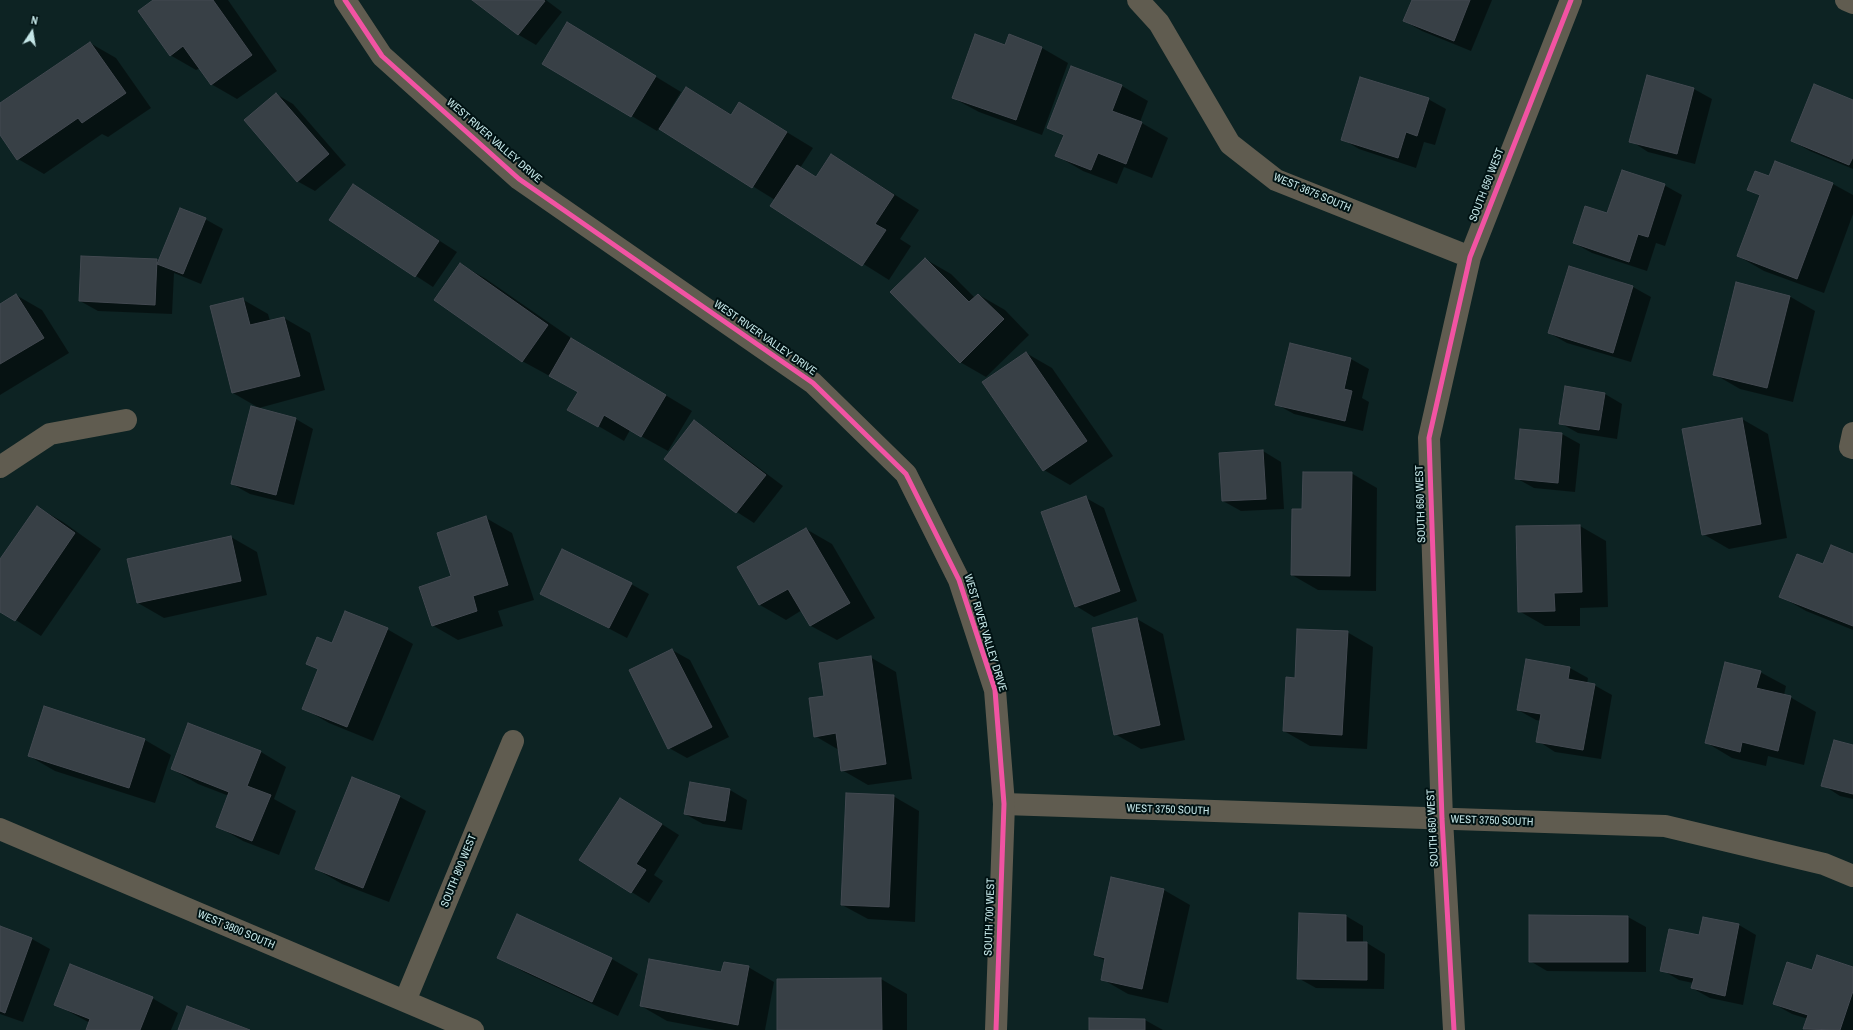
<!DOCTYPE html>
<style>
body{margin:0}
#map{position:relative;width:1853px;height:1030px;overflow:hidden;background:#0d2323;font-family:"Archivo Narrow",sans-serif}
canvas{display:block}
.north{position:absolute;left:12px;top:12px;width:40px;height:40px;-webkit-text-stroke:3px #001213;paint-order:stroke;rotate:12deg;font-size:11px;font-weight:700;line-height:16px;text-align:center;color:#c4e6e7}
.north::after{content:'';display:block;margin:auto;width:14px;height:18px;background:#c4e6e7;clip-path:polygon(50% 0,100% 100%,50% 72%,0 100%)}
</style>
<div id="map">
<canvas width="1853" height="1030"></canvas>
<div class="north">N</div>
</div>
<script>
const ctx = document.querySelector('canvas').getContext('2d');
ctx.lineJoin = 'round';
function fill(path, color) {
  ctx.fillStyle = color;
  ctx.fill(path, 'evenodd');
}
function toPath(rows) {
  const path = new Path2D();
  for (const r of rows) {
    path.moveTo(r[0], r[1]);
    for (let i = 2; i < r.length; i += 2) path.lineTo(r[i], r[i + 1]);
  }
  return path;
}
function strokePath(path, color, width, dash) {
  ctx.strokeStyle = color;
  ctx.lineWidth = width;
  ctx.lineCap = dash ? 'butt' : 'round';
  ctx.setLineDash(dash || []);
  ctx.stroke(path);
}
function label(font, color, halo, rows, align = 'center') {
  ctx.font = font + ' "Archivo Narrow",sans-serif';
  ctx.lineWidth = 4;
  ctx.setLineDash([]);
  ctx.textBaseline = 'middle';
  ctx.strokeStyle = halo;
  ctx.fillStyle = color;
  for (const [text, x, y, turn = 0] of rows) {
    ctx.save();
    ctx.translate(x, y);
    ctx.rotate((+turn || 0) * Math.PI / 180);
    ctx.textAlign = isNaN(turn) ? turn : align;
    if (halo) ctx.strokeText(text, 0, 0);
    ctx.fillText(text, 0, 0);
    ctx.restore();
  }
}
fill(toPath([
 [155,0,228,0,277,71,237,99,211,84,200,68,196,70,170,55],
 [473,0,546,0,562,12,536,45,519,35],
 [1413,0,1492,0,1471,51,1422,31,1404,21],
 [1009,36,1042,48,1068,63,1042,135,979,112,953,98,1005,46],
 [594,39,681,92,670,110,672,111,687,88,732,115,739,103,813,148,800,168,817,178,832,155,919,210,900,239,911,246,889,280,771,206,775,200,659,128,657,131,544,64],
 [90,43,116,58,151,108,108,137,102,134,44,174,18,159,0,133,0,104],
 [1071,67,1122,86,1148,101,1140,122,1168,138,1152,178,1124,167,1117,184,1083,171,1057,156,1064,136,1048,127],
 [1648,76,1694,89,1712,99,1695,164,1648,152,1631,141],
 [276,94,293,104,346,165,315,191,297,181],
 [1428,99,1446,109,1435,145,1424,142,1416,168,1359,149,1342,139],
 [1853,101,1853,169,1810,151,1792,141],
 [1776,162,1833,184,1853,195,1853,214,1824,293,1764,271,1738,256,1760,196,1748,189,1770,177],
 [353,185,457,252,433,287,330,220],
 [1664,185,1682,195,1665,246,1656,243,1647,271,1592,253,1574,243,1608,214],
 [205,219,223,229,201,284,174,273,172,314,98,311,80,301,157,260,159,261],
 [925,259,951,274,975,298,979,295,1005,310,1029,335,986,377,960,362],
 [460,264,486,279,574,340,692,411,668,451,630,430,624,441,569,409,579,392,522,361],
 [1569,268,1633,287,1651,297,1631,362,1567,343,1549,333],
 [16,295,42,310,69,353,0,395,0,305],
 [1789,296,1815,311,1793,402,1740,389,1714,374],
 [242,299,268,314,270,321,284,318,310,333,325,390,259,408,233,393],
 [1291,344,1351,359,1369,369,1362,398,1369,402,1363,431,1294,414,1276,404],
 [1026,353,1052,368,1113,456,1070,485,1044,470],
 [1605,394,1622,404,1617,439,1578,433,1560,423],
 [296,419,313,429,294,505,250,494,232,484],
 [1742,419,1768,434,1787,538,1729,549,1703,534],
 [694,422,711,432,783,486,754,523,737,512,666,459],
 [1521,430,1562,434,1580,444,1575,492,1534,488,1516,478],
 [1263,451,1281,462,1284,509,1241,511,1223,501],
 [1351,473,1377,488,1376,591,1318,590,1292,575,1303,510],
 [1086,498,1104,508,1137,601,1094,617,1076,606],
 [37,507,63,522,101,549,41,636,0,610,0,561],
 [486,518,512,533,534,600,498,611,503,626,458,640,432,625,452,577],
 [1580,526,1606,541,1608,607,1580,608,1580,626,1545,626,1519,611],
 [806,529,832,544,875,618,837,640,811,626,802,610,786,620,760,605],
 [231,537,257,552,267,595,164,618,138,603],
 [1853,555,1853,630,1806,611,1780,596,1823,566],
 [631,584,649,594,627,638,541,593],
 [1137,619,1163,634,1185,740,1141,749,1115,734],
 [387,629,413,644,373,741,329,723,303,708,319,670,307,663,333,644],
 [1347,632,1373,647,1367,749,1310,746,1284,731,1296,679],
 [672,650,690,660,729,737,687,758,669,748],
 [870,657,896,672,912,779,868,785,842,770,839,750,815,736,825,696],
 [1527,660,1570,668,1588,678,1587,684,1594,685,1612,695,1601,759,1555,752,1538,741,1541,721,1536,720,1518,710],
 [1760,672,1786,686,1784,695,1790,697,1816,712,1804,765,1768,756,1766,766,1732,758,1707,743],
 [44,708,145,740,171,755,155,803,55,771,29,756],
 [1853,746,1853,799,1840,796,1823,785],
 [261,752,286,767,274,799,296,811,279,855,243,841,217,826,229,796,198,784,172,769],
 [730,790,747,800,742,830,703,824,685,814],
 [893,796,919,811,915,922,868,919,842,905],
 [400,797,426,811,389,902,342,884,316,869],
 [638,809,679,835,654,875,663,881,649,903,581,860],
 [1112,878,1164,890,1190,905,1168,1003,1128,994,1102,979,1106,961,1095,955],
 [517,916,612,959,638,974,618,1016,524,972,498,957],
 [1346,916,1363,926,1363,943,1367,943,1385,954,1384,989,1316,988,1298,978],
 [1628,917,1646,927,1646,972,1547,971,1530,961],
 [1739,925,1756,935,1743,1005,1710,998,1692,988,1693,983,1679,980,1662,970,1700,936],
 [0,927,32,939,50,949,23,1022,0,1014],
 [748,967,774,982,765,1030,715,1030,667,1021,641,1006],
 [1853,968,1853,1030,1807,1030,1805,1029,1808,1019,1792,1014,1774,1004,1813,971],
 [881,979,907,994,907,1030,778,1030],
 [152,998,178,1013,171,1030,87,1030,90,1023,55,1004],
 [1145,1020,1163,1030,1090,1030]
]), '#0007');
const building = toPath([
 [153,0,213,0,252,55,211,85,183,46,170,56,138,11,153,0],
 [472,0,543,0,545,1,518,35,472,0],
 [1412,0,1470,0,1454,41,1403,21,1412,0],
 [567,22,656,76,631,117,542,64,567,22],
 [975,34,1005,45,1009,34,1042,47,1016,120,952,98,975,34],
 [90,42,126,93,82,123,78,118,17,160,0,135,0,103,90,42],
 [1071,66,1122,85,1112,111,1142,122,1126,164,1098,153,1091,170,1055,156,1064,135,1047,128,1071,66],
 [1647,75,1694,88,1677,154,1629,142,1647,75],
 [1360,77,1429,98,1417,136,1406,132,1398,158,1341,140,1360,77],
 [1814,84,1853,100,1853,157,1849,165,1791,141,1814,84],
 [686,87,731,115,739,102,787,132,752,188,659,129,686,87],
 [276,93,329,154,297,182,244,120,276,93],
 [831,154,894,195,875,224,886,230,862,266,770,206,797,165,816,177,831,154],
 [1775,161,1833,183,1797,279,1737,256,1760,195,1747,190,1755,171,1769,176,1775,161],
 [1622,170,1665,184,1648,237,1638,234,1629,262,1573,243,1585,206,1607,213,1622,170],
 [353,184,439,241,415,277,329,220,353,184],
 [180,208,206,218,183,274,157,264,180,208],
 [81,256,157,259,155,305,79,301,81,256],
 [925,258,969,302,978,294,1004,319,960,363,890,292,925,258],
 [460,263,548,325,522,362,434,300,460,263],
 [1569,266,1633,286,1613,353,1548,333,1569,266],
 [1736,282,1790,296,1767,388,1713,375,1736,282],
 [16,294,44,338,0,364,0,304,16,294],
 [243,298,250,325,284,317,300,376,232,393,210,306,243,298],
 [571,338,666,395,641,437,604,415,598,427,567,410,578,392,549,376,571,338],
 [1290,343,1351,358,1344,389,1352,391,1345,421,1275,405,1290,343],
 [1026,352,1087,441,1043,471,982,382,1026,352],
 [1565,386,1605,393,1599,430,1559,424,1565,386],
 [251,406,296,418,276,495,231,484,251,406],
 [1742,418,1761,524,1702,535,1682,429,1742,418],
 [694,420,766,475,736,513,664,459,694,420],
 [1520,429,1562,433,1558,483,1515,479,1520,429],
 [1263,450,1266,499,1222,501,1219,453,1263,450],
 [1303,472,1352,472,1350,576,1291,575,1292,509,1302,509,1303,472],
 [1086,496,1120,591,1075,607,1041,512,1086,496],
 [37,506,75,533,15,621,0,612,0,559,37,506],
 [486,516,508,585,473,596,477,611,432,626,419,587,451,576,437,533,486,516],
 [1580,525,1582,592,1554,593,1555,611,1518,612,1516,526,1580,525],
 [806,528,850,603,810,626,788,589,759,605,737,567,806,528],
 [231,536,241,581,137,603,127,559,231,536],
 [1831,545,1853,554,1853,626,1779,597,1797,554,1823,564,1831,545],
 [562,549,632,583,609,628,540,594,562,549],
 [345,611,388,628,347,727,302,709,318,669,306,664,317,637,332,643,345,611],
 [1137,618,1160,725,1114,735,1092,628,1137,618],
 [1297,629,1348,631,1342,735,1283,731,1286,677,1295,678,1297,629],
 [672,649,712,727,668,749,629,670,672,649],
 [871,656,886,764,841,771,836,733,814,737,809,698,824,696,819,663,871,656],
 [1526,659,1570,667,1568,679,1595,684,1583,750,1536,742,1541,714,1517,710,1526,659],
 [1725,662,1761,671,1756,688,1791,696,1778,751,1742,742,1740,752,1705,743,1725,662],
 [44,706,145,739,129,788,28,756,44,706],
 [188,723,261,751,247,786,271,795,252,841,216,827,229,792,171,769,188,723],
 [1834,740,1853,745,1853,794,1821,786,1834,740],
 [352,777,400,796,363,888,315,869,352,777],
 [690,782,730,789,725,821,684,814,690,782],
 [846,793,894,795,889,907,841,905,846,793],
 [620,798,662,824,636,864,646,870,631,893,579,860,620,798],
 [1111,877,1164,889,1142,989,1101,980,1105,958,1094,955,1111,877],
 [1299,913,1346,915,1346,942,1367,942,1367,980,1297,979,1299,913],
 [517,914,612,958,592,1002,497,958,517,914],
 [1529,915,1628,916,1628,962,1529,962,1529,915],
 [1703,917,1739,924,1725,996,1691,988,1694,978,1660,971,1669,929,1699,935,1703,917],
 [0,926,32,938,5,1013,0,1011,0,926],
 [1817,955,1853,967,1853,991,1840,1030,1803,1029,1808,1015,1773,1004,1787,962,1812,970,1817,955],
 [649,959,721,972,724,962,749,966,738,1025,640,1006,649,959],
 [70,964,153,997,140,1030,86,1030,90,1019,54,1005,70,964],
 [881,978,882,1030,777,1030,777,979,881,978],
 [187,1006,250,1030,178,1030,187,1006],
 [1089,1018,1145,1019,1145,1030,1089,1030,1089,1018]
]);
fill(building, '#384046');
strokePath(building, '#434951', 1);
strokePath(toPath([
 [1138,0,1159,23,1230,144,1276,180,1470,257],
 [1846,0,1853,3],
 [1853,433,1850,447,1853,448],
 [0,467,50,434,126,420],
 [1004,804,1665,826,1824,864,1853,876],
 [0,829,473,1030],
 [405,1001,513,741],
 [1454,1030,1442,819,1429,438,1470,257,1571,0]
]), '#605c50', 22);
strokePath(toPath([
 [345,0,382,56,519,179,813,383,906,474,959,580,995,690,1004,804,996,1030]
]), '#605c50', 22);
strokePath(toPath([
 [345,0,382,56,519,179,813,383,906,474,959,580,995,690,1004,804,996,1030],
 [1454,1030,1442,819,1429,438,1470,257,1571,0]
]), '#f153a3', 5);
label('11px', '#c4e6e7', '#001213', [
 ["WEST RIVER VALLEY DRIVE",494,141,41],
 ["SOUTH 650 WEST",1487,185,-69],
 ["WEST 3675 SOUTH",1312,193,23],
 ["WEST RIVER VALLEY DRIVE",765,338,35],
 ["SOUTH 650 WEST",1421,504,-92],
 ["WEST RIVER VALLEY DRIVE",985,633,73],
 ["WEST 3750 SOUTH",1168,810,2],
 ["WEST 3750 SOUTH",1492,821,2],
 ["SOUTH 650 WEST",1433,828,-93],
 ["SOUTH 800 WEST",459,871,-68],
 ["SOUTH 700 WEST",990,917,-88],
 ["WEST 3800 SOUTH",236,930,23]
]);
</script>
